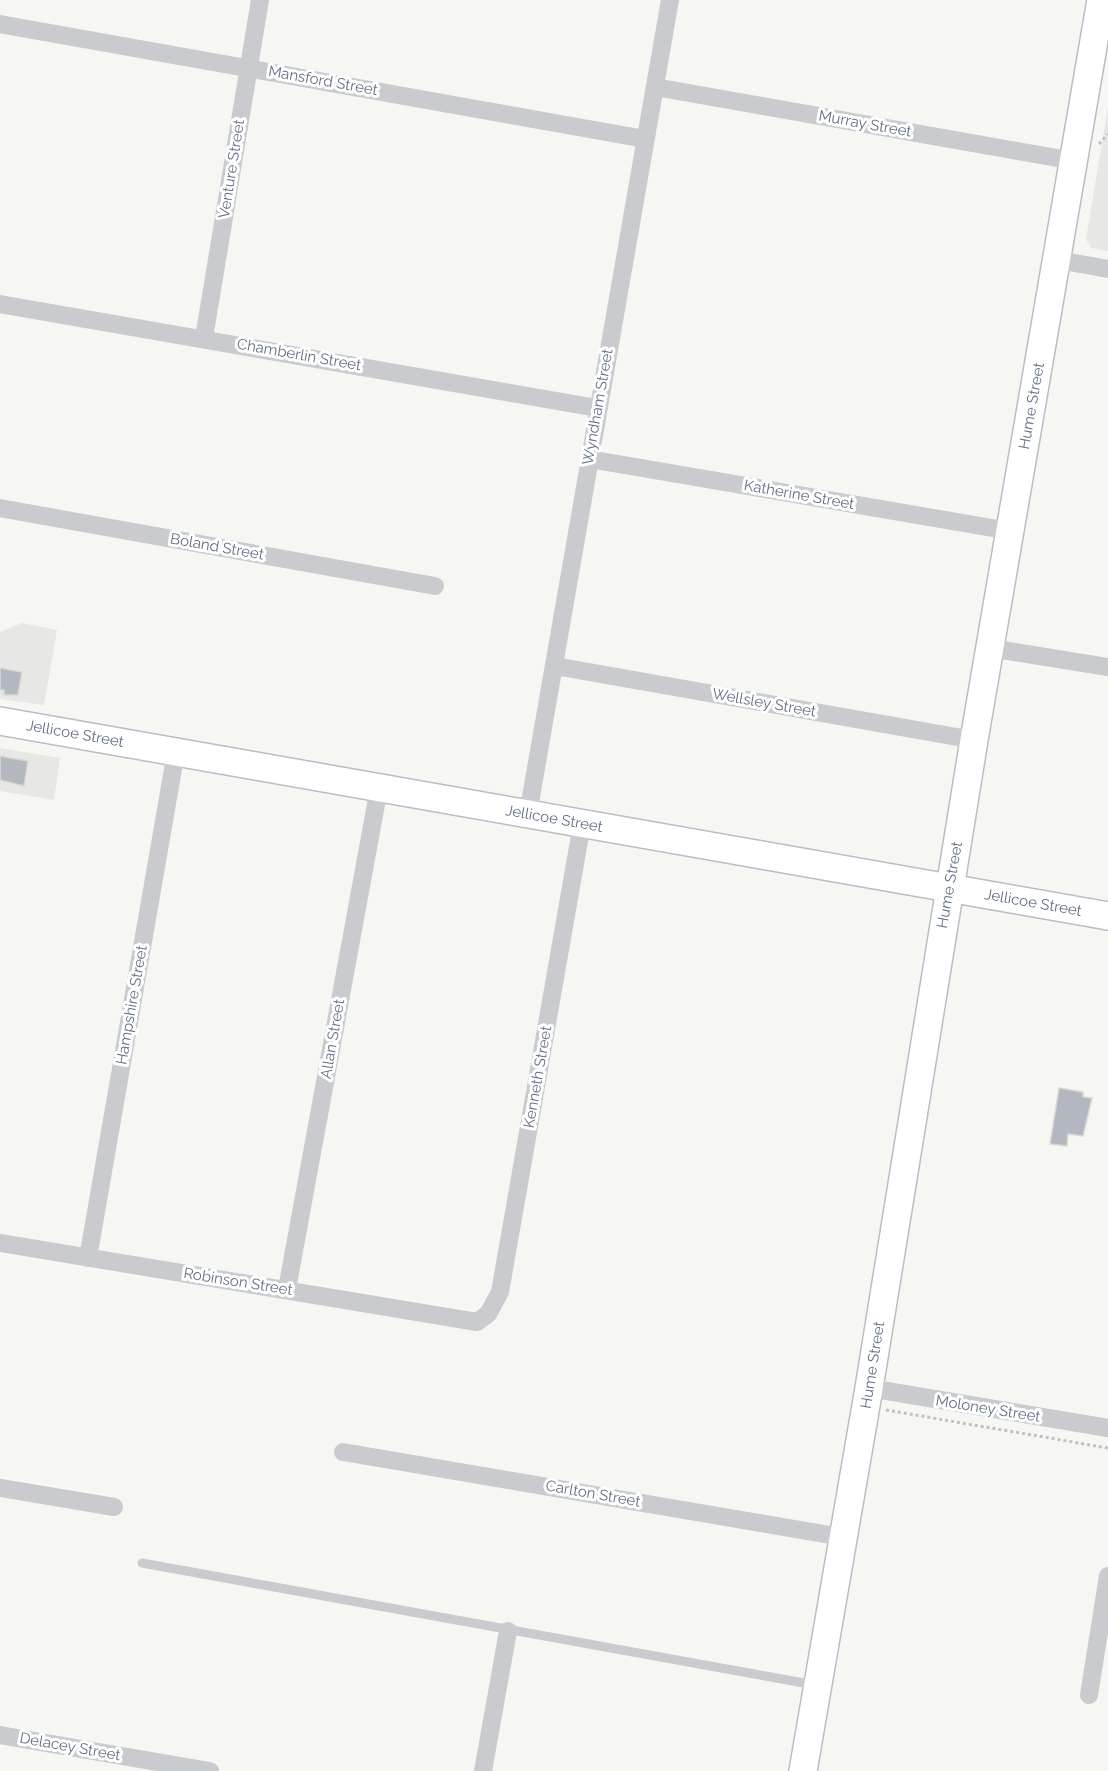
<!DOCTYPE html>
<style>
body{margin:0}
canvas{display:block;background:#f6f7f3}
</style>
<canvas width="1108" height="1771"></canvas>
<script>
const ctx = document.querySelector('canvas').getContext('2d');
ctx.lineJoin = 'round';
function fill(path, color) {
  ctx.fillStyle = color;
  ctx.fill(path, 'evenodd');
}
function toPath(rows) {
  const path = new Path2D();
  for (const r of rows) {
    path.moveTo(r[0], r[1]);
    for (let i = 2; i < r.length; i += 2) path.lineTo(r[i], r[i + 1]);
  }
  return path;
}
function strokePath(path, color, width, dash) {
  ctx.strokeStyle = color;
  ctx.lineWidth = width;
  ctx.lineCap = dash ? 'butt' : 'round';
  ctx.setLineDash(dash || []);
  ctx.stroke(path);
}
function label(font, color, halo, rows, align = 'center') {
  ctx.font = font + ' Raleway,sans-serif';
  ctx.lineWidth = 6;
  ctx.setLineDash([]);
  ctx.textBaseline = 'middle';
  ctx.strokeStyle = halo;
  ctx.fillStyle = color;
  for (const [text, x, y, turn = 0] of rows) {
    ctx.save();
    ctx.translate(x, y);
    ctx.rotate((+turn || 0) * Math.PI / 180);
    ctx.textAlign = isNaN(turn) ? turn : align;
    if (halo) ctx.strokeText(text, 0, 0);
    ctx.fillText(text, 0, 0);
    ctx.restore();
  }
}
fill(toPath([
 [1108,106,1108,251,1091,248,1086,239],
 [22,623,57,630,44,705,0,699,0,632],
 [0,748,60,758,54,800,0,791]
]), '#e7e8e6');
const building = toPath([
 [0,668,22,672,18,695,4,695,4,690,0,690,0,668],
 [0,756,28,761,24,786,0,780,0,756],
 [1059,1088,1083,1092,1083,1097,1092,1098,1083,1136,1068,1134,1067,1146,1050,1144,1059,1088]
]);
fill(building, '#b3b8c0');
strokePath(building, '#d8d8d6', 1.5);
const secondary = toPath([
 [0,721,1108,916],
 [803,1771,869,1388,974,740,1101,0]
]);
strokePath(secondary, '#babdc4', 30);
strokePath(toPath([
 [1099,144,1108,134],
 [886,1410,1108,1448]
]), '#bfc1c4', 3, [3, 3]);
strokePath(toPath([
 [142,1563,815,1685]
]), '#c9cbcf', 9);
strokePath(toPath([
 [0,24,645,139],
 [655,87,1074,161],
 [1058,260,1108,269],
 [0,304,597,408],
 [204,338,260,0],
 [589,459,1010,531],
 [0,508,435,586],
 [990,648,1108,667],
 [555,666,974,740],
 [528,814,670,0],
 [0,1243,477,1322,488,1314,500,1292,582,824],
 [88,1258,176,752],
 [287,1289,379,788],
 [869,1388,1108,1428],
 [343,1452,842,1537],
 [0,1488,114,1507],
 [1089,1695,1108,1576],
 [0,1735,210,1771],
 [483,1771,508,1631]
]), '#c9cbcf', 18);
strokePath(secondary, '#fff', 27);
label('15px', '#636f87', '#fff', [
 ["Mansford Street",323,81,10],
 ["Murray Street",865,124,10],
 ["Venture Street",232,169,-81],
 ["Chamberlin Street",299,355,10],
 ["Hume Street",1032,406,-80],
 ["Wyndham Street",598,407,-80],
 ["Katherine Street",799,495,10],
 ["Boland Street",217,547,10],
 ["Wellsley Street",764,703,10],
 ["Jellicoe Street",75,734,10],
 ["Jellicoe Street",554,819,10],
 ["Hume Street",950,885,-80],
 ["Jellicoe Street",1033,903,10],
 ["Hampshire Street",132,1005,-80],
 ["Allan Street",333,1039,-80],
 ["Kenneth Street",538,1077,-80],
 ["Robinson Street",238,1282,9],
 ["Hume Street",873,1365,-81],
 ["Moloney Street",988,1409,9],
 ["Carlton Street",593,1494,10],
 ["Delacey Street",70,1747,10]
]);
</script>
